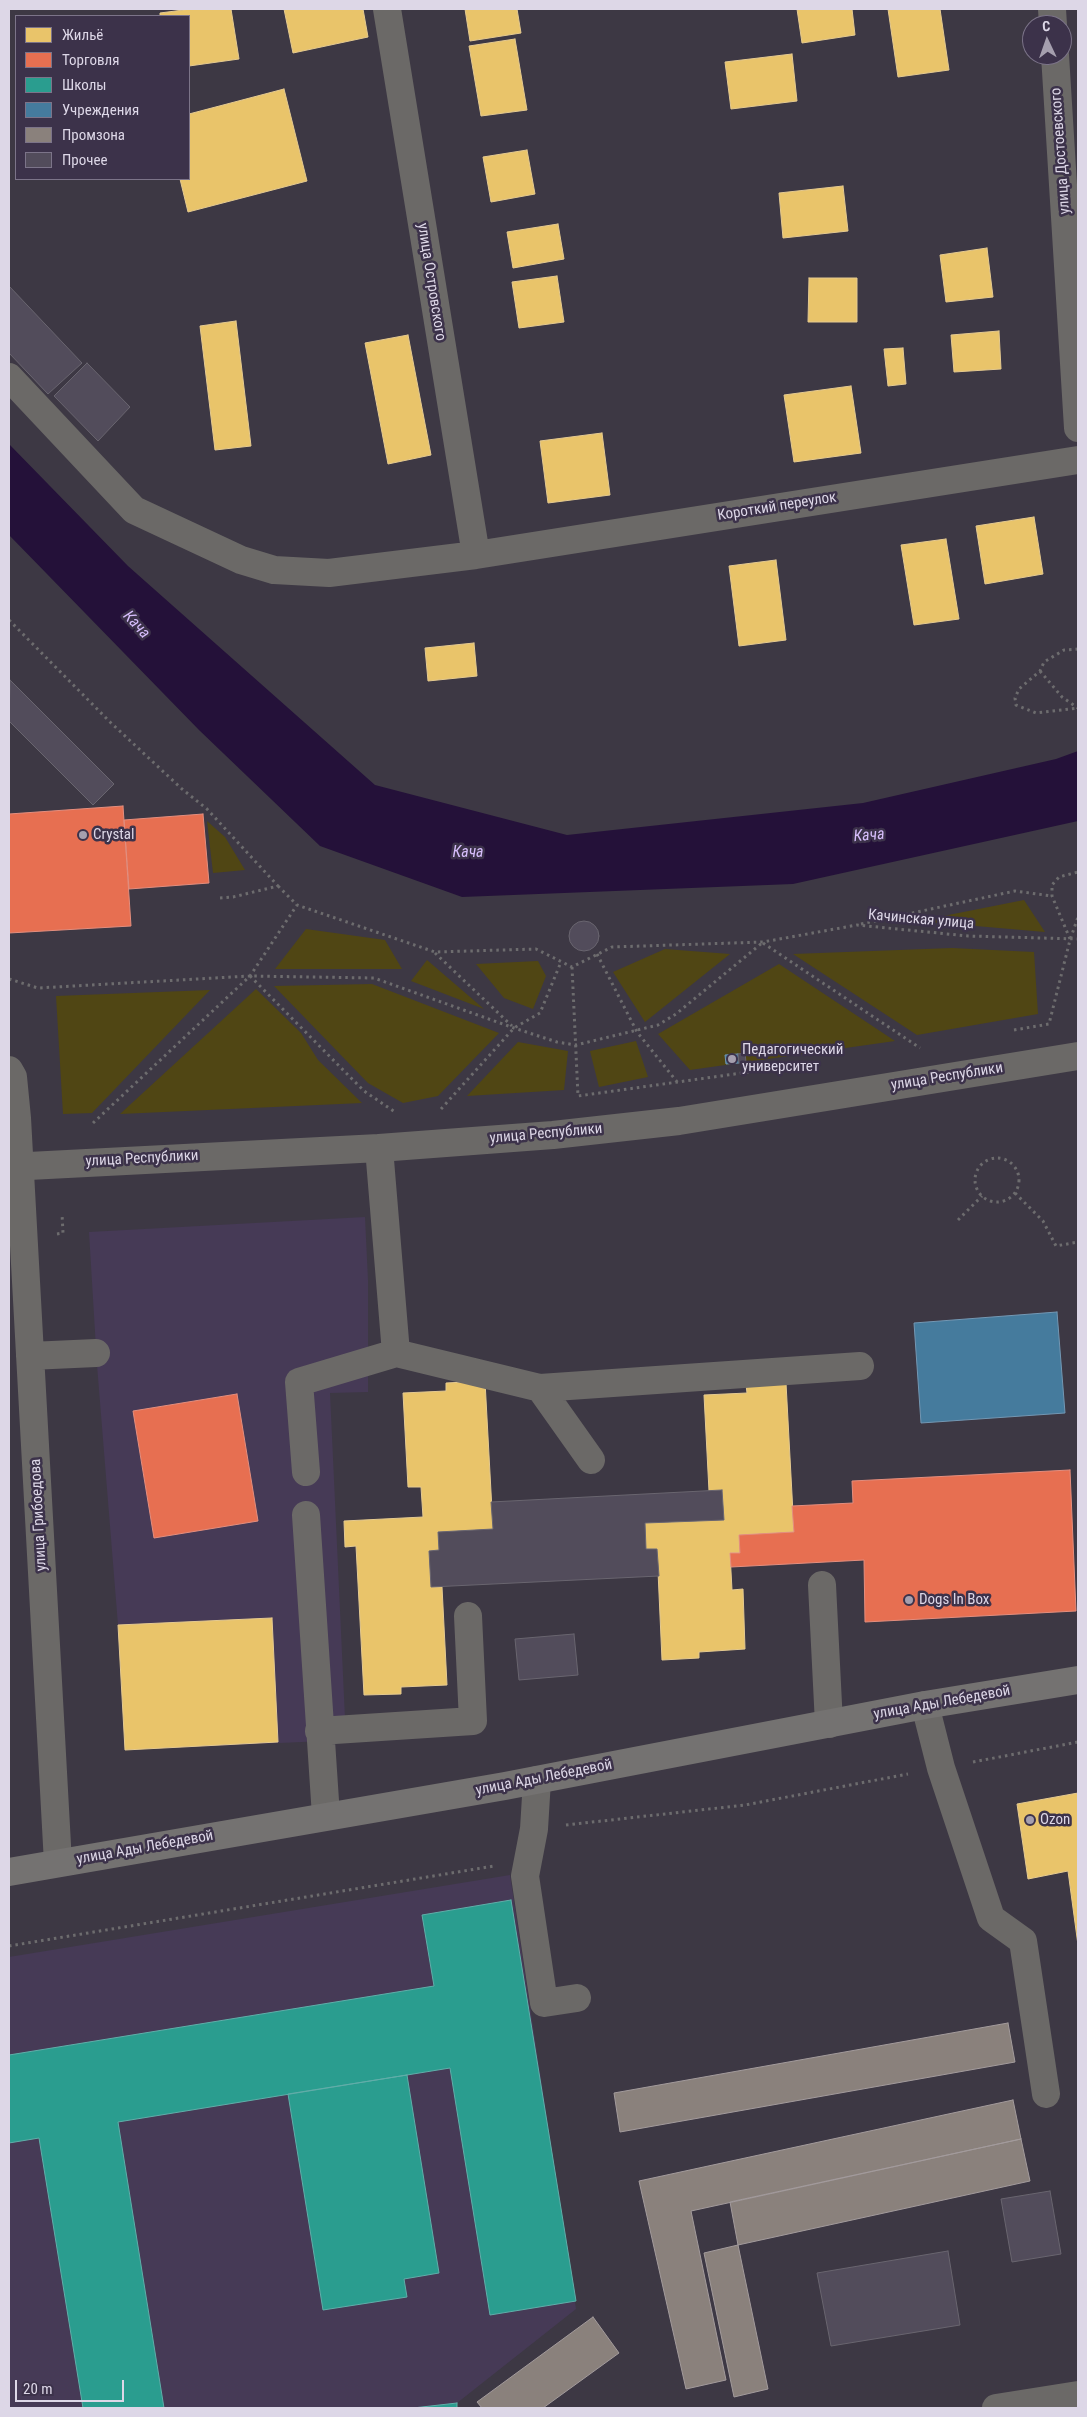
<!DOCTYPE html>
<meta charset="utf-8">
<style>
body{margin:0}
#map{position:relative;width:1087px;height:2417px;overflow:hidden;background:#3d3844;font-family:"Roboto Condensed",sans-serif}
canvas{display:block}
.frame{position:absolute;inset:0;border:10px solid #ddd7e7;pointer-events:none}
.legend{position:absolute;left:15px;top:15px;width:175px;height:165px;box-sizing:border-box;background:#3c324a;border:1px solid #7c7489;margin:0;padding:6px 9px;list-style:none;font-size:15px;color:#ddd7e7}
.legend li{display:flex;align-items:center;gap:10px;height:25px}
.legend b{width:25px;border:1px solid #7c7489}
.north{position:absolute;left:1022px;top:15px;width:50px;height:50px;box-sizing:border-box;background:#3c324a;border:1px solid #7c7489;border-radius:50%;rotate:357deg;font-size:14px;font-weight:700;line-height:20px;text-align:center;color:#ddd7e7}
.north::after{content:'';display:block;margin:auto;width:18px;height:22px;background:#a59fae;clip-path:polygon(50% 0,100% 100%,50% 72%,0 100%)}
.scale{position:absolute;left:15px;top:2380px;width:109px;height:22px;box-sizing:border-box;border:2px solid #ddd7e7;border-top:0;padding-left:6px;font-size:15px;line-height:18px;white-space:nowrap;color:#ddd7e7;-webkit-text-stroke:4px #3c324a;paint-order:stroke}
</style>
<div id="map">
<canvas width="1087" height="2417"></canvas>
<div class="frame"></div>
<ul class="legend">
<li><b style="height:14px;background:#e9c46a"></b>Жильё</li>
<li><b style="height:14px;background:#e76f51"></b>Торговля</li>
<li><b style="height:14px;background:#2a9d8f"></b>Школы</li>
<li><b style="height:14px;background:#457b9d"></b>Учреждения</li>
<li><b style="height:14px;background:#8a817c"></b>Промзона</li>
<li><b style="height:14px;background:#524c5b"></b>Прочее</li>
</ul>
<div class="north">С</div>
<div class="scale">20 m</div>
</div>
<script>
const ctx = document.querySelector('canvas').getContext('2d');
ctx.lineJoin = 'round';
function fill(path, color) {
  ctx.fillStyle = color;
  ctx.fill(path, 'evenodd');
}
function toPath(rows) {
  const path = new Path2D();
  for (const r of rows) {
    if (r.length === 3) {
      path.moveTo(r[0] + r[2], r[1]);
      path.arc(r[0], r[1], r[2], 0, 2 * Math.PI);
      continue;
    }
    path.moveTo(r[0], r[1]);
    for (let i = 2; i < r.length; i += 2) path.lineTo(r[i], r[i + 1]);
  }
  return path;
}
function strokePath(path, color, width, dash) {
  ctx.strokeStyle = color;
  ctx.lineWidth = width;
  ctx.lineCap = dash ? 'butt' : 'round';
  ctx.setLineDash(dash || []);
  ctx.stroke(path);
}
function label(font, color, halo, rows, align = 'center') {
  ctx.font = font + ' "Roboto Condensed",sans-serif';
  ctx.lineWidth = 5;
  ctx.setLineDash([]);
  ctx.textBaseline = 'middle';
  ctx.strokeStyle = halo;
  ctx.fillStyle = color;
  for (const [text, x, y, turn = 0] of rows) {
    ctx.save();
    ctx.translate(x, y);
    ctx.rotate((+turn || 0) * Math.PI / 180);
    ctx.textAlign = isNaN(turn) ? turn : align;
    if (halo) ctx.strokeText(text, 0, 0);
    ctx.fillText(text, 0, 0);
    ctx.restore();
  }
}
fill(toPath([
 [365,1217,368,1280,368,1392,330,1393,346,1740,125,1750,118,1625,97,1365,89,1232],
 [510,1875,576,2309,457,2403,457,2408,9,2408,9,1957]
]), '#463a56');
fill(toPath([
 [207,821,225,837,245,870,213,873],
 [1024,900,1045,932,918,921],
 [306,929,385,940,402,969,275,969],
 [952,948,1034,952,1038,1014,917,1035,793,954],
 [665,949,730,954,645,1022,613,972],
 [427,960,484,1009,411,981],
 [538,961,546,976,533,1009,504,998,476,964],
 [779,964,895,1041,690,1070,658,1034],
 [372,984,499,1033,438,1096,403,1103,368,1083,274,986],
 [256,989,301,1033,318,1060,362,1103,120,1114],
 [210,990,92,1113,63,1114,56,996],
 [636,1041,648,1077,599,1087,590,1051],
 [518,1042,568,1051,564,1090,467,1096]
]), '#504614');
fill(toPath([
 [9,444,128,566,375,785,567,835,863,803,1056,759,1078,751,1078,821,793,884,462,897,320,846,199,730,9,535]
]), '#241139');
const homes = toPath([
 [191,9,231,9,239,59,189,66,189,16,160,16,160,13,191,9],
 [284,9,363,9,368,37,293,53,284,9],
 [465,9,517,9,521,33,470,41,465,9],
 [797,9,852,9,855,35,802,43,797,9],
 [888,9,940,9,949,70,898,77,888,9],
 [515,39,527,110,481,116,469,46,515,39],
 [792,54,797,101,731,109,725,62,792,54],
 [284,89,307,181,188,212,180,179,189,179,189,114,284,89],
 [527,150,535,194,491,202,483,157,527,150],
 [843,186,848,231,783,238,779,193,843,186],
 [558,224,564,259,513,268,507,232,558,224],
 [987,248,993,297,946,302,940,255,987,248],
 [557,276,564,322,519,328,512,282,557,276],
 [809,278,857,278,857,322,808,322,809,278],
 [236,321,251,446,215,450,200,326,236,321],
 [999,331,1001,369,954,372,951,335,999,331],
 [408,335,431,455,388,464,365,343,408,335],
 [903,348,906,384,888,386,884,349,903,348],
 [851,386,861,453,794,462,784,395,851,386],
 [602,433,610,495,548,503,540,441,602,433],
 [1034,517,1043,574,985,584,976,526,1034,517],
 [946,539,959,619,914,625,901,545,946,539],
 [776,560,786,640,739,646,729,566,776,560],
 [474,643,477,676,428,681,425,648,474,643],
 [485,1381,493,1529,438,1532,439,1550,429,1551,431,1587,442,1587,447,1685,401,1687,401,1694,364,1695,356,1546,345,1547,344,1521,423,1517,421,1487,408,1487,403,1393,446,1391,446,1383,485,1381],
 [786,1383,794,1532,739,1535,740,1553,730,1553,732,1590,743,1589,745,1649,699,1652,699,1658,662,1660,657,1549,646,1549,645,1523,724,1520,722,1490,709,1491,704,1395,747,1393,746,1385,786,1383],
 [272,1618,278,1742,125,1750,118,1625,272,1618],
 [1078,1793,1078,1945,1068,1871,1028,1879,1017,1804,1078,1793]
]);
fill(homes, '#e9c46a');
strokePath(homes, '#e5ca90', 1);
const shops = toPath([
 [123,806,131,926,9,933,9,814,123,806],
 [203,814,209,883,129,889,124,820,203,814],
 [237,1394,258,1521,154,1538,133,1411,237,1394],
 [1070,1470,1076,1611,865,1622,864,1560,731,1567,730,1553,740,1553,739,1535,794,1532,792,1506,853,1503,852,1481,1070,1470]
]);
fill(shops, '#e76f51');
strokePath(shops, '#e48e7e', 1);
const schools = toPath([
 [511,1900,576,2301,490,2315,450,2068,118,2122,164,2408,83,2408,39,2138,9,2143,9,2055,434,1986,422,1915,511,1900],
 [407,2075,439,2273,404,2279,407,2297,323,2310,288,2094,407,2075],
 [457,2403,457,2408,413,2408,457,2403]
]);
fill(schools, '#2a9d8f');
strokePath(schools, '#60aea9', 1);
const public = toPath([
 [738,1054,739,1063,726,1064,725,1055,738,1054],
 [1057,1312,1065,1413,921,1423,914,1323,1057,1312]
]);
fill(public, '#457b9d');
strokePath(public, '#7397b3', 1);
const industry = toPath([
 [1008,2023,1015,2062,620,2132,614,2093,1008,2023],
 [1013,2100,1021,2139,691,2211,726,2380,686,2389,639,2181,1013,2100],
 [1021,2139,1030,2181,738,2245,730,2202,1021,2139],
 [738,2245,768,2389,734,2397,704,2253,738,2245],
 [593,2317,619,2353,543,2408,482,2408,477,2402,593,2317]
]);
fill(industry, '#8a817c');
strokePath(industry, '#a39b9c', 1);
const building = toPath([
 [9,286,82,363,48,394,9,353,9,286],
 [87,363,130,407,98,441,54,396,87,363],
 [10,680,114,784,93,805,9,721,10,680],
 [584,936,15],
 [745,1053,746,1062,739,1063,738,1054,745,1053],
 [722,1490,724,1520,645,1523,646,1549,657,1549,659,1576,431,1587,429,1551,439,1550,438,1532,493,1529,491,1502,722,1490],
 [574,1634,578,1675,519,1680,515,1639,574,1634],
 [1050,2191,1061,2254,1012,2262,1001,2199,1050,2191],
 [948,2251,960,2325,831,2346,817,2273,948,2251]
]);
fill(building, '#524c5b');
strokePath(building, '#69656f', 1);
strokePath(toPath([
 [9,620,110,722,182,789,207,809,278,886,233,897,219,898],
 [1078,649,1064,650,1044,662,1040,671,1019,689,1015,698,1016,705,1036,713,1078,708],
 [1040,671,1062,697,1078,708],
 [278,886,297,905,435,952,536,949,572,967,612,947,763,942,857,925,968,936,1078,939],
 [861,924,1015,891,1052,896],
 [1070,939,1052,896,1052,885,1059,877,1078,872],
 [763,943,920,1048],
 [435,953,512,1026],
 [597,954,637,1032,678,1083],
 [572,967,578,1096,806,1064],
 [250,976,364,1091,395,1112],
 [9,979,38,988,250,976,374,978,514,1028,557,1042,576,1045,658,1025,676,1014,762,943],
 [1014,1030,1049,1024,1070,940,1078,917],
 [441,1109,514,1028,540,1013,561,962],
 [93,1123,250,976,297,905],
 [997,1180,22],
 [1015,1193,1043,1221,1056,1246,1078,1242],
 [958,1220,982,1196],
 [57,1234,63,1233,62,1214],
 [973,1762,1078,1742],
 [566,1825,745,1805,908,1774],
 [9,1946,494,1866]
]), '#6d6c6e', 3, [2.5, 4]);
strokePath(toPath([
 [387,9,476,555],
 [1052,9,1053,25],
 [1055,55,1078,428],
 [9,377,134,510,241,560,274,570,329,573,476,555,1078,460],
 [9,1070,13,1077,17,1118,58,1863],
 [379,1148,396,1353,540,1388,860,1366],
 [9,1167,379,1148,553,1135,679,1121,1078,1056],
 [30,1356,96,1353],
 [540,1388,591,1460],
 [306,1472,299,1382,396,1353],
 [306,1515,326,1816],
 [822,1585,829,1724],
 [925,1705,941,1768,991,1918,1023,1941,1046,2094],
 [319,1731,473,1721,468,1616],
 [537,1780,534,1829,525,1876,544,2003,577,1998],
 [996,2408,1078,2395]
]), '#6b6967', 28);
strokePath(toPath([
 [9,1872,505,1786,925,1705,1078,1680]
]), '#747271', 28);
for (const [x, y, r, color] of [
 [83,835,5,"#a59fae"],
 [732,1059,5,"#a59fae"],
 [909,1600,5,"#a59fae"],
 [1030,1820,5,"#a59fae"]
]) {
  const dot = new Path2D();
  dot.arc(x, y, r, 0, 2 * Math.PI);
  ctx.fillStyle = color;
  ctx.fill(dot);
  strokePath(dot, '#3c324a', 2);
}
label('15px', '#ddd7e7', '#3c324a', [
 ["улица Достоевского",1061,151,-94],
 ["улица Островского",431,282,81],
 ["Короткий переулок",777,507,-9],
 ["Качинская улица",921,920,5],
 ["улица Республики",947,1077,-9],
 ["улица Республики",546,1134,-5],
 ["улица Республики",142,1159,-3],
 ["улица Грибоедова",39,1515,-93],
 ["улица Ады Лебедевой",942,1703,-10],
 ["улица Ады Лебедевой",544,1778,-11],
 ["улица Ады Лебедевой",145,1848,-10]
]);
label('15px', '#ddd7e7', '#3c324a', [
 ["Crystal",93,835],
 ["Педагогический",742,1050],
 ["университет",742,1067],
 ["Dogs In Box",919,1600],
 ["Ozon",1040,1820]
], 'left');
label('italic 16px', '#d6bdfb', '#3c324a', [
 ["Кача",136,625,47],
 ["Кача",869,836,-5],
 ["Кача",468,853]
]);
</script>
